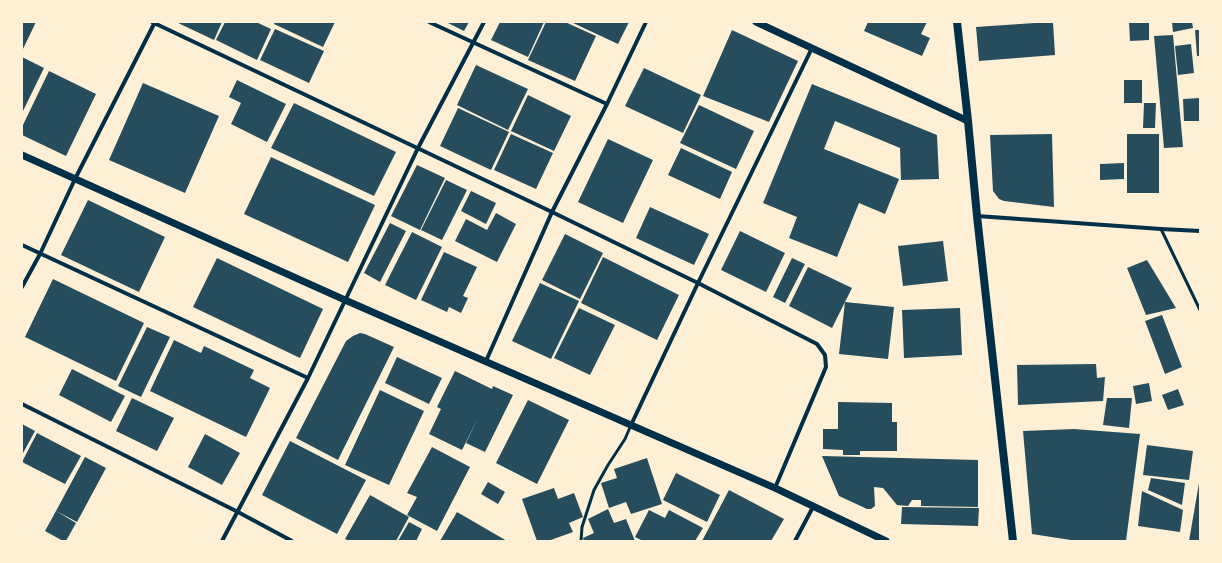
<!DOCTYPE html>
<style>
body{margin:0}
#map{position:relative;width:1222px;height:563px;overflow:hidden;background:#fdf0d5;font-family:"Fira Sans",sans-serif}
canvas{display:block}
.frame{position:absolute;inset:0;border:23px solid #fdf0d5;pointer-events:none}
</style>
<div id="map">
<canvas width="1222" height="563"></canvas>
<div class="frame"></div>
</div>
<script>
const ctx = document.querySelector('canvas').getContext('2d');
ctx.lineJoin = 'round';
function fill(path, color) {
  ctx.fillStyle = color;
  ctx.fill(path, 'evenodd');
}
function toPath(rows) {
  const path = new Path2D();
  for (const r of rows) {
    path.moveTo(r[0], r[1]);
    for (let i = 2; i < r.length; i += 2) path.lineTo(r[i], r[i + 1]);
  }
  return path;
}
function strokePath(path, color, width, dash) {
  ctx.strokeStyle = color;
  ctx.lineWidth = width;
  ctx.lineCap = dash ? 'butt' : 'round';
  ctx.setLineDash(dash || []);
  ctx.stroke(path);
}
fill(toPath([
 [22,22,36,22,22,51],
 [176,22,222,22,214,40],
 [225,22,256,22,271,29,257,60,216,40],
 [274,22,335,22,323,47,274,24],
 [446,22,469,22,464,31],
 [500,22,544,22,528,57,491,40],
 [546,22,565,22,596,36,575,81,528,60],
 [571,22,629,22,618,44],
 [868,22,927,22,921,34,930,38,922,56,864,31],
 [1049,22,1053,22,1055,55,979,61,976,27],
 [1129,22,1149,22,1149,40,1130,41],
 [1172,22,1192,22,1193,28,1173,32],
 [275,29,324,51,309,83,260,60],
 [732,30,798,61,769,122,703,96],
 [1195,30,1200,30,1200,56,1197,56],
 [1173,35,1183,147,1164,148,1154,36],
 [1191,44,1194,73,1178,75,1175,46],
 [22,57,44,68,22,113],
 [476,65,528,89,508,130,457,105],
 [644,68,701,95,683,133,625,106],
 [49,71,96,94,66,156,22,135,22,127],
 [237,80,286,104,267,142,231,124,241,103,229,97],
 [1124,80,1142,80,1142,103,1124,103],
 [143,83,219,116,185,193,109,160],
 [812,84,937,135,939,179,901,180,900,148,835,121,824,149,899,179,885,214,859,203,837,257,789,238,797,217,763,203],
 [528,95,571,116,554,151,511,131],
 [1200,98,1200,121,1184,121,1183,99],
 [294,103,396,152,374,196,271,148],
 [1144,103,1156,103,1155,128,1143,128],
 [699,105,754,131,736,169,680,143],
 [458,108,509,132,491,170,440,146],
 [511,134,553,153,536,189,494,170],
 [1052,134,1054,207,1004,201,999,199,993,191,990,135],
 [1127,134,1159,134,1159,193,1127,193],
 [608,139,653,160,623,223,578,202],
 [681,148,732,172,720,199,668,175],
 [271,157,375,205,348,262,244,214],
 [1124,163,1124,179,1100,180,1100,164],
 [417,165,445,178,420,230,391,216],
 [446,180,467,190,442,240,421,230],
 [471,191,496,203,486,224,461,211],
 [88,200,165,237,139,292,61,255],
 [650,207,709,234,694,265,636,238],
 [496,213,516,224,497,262,455,241,466,219,487,230],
 [390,223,406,231,380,282,364,273],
 [740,231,785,253,766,292,721,270],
 [412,232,442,247,416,300,385,285],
 [565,234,603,253,580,299,542,280],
 [943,241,948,281,903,286,898,246],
 [444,252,477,267,463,296,468,298,461,313,449,307,447,312,421,300],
 [603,257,679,295,657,340,581,303],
 [217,258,323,309,300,358,193,307],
 [792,258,805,264,785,303,773,297],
 [1147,260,1176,308,1146,315,1127,268],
 [808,267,852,288,845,302,894,307,888,359,839,354,845,302,832,328,789,306],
 [53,279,144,323,116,381,25,337],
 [540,283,579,301,551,359,512,341],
 [579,308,615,325,590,375,554,358],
 [960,308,962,355,904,358,902,310],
 [1162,315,1182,367,1165,374,1145,321],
 [147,327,170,337,141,397,118,386],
 [360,333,365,334,394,347,338,460,296,438,346,341,353,336],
 [174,340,201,353,204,346,254,370,250,378,270,388,246,437,150,391],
 [397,357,442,378,429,404,385,383],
 [1096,364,1097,378,1105,377,1103,401,1018,405,1017,365],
 [72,369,125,396,111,422,59,395],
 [455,371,492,389,493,386,513,395,485,452,466,443,479,416,462,450,429,434,441,409,437,407],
 [1149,383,1152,401,1136,404,1133,386],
 [1178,389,1184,405,1168,410,1162,395],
 [380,390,424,411,389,485,345,465],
 [132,398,174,418,157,451,116,431],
 [1107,398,1132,398,1129,428,1103,425],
 [528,400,569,420,537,484,496,463],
 [838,402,892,403,892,422,897,422,897,451,860,451,860,455,843,455,843,450,823,449,823,429,838,429],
 [22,424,35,431,22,455],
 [1074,429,1140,434,1126,541,1077,541,1032,534,1023,431],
 [37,433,81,456,65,484,22,462],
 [205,434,240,453,222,485,188,467],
 [290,441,366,480,337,534,262,495],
 [1147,445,1193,451,1189,480,1143,475],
 [432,447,470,467,437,531,407,515,417,497,407,493],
 [822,456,978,460,978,507,921,506,921,500,912,500,908,506,897,505,883,488,874,487,875,506,871,509,867,509,839,496],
 [85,457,106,468,77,522,56,511],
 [647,458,662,504,631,514,626,502,609,508,601,483,617,478,614,469],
 [676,473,720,495,707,522,663,500],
 [1151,478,1185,483,1182,505,1148,490],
 [488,482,505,492,498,504,481,494],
 [1199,483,1200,541,1189,541],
 [554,488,558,499,574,493,583,517,569,523,573,532,548,541,537,541,522,499],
 [729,490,784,519,771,541,702,541],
 [1142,491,1183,510,1180,532,1138,526],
 [370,495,409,517,396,541,349,541,345,539],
 [902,507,979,508,978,526,901,524],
 [608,509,614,523,626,519,635,541,584,541,583,538,594,533,588,519],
 [649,510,665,518,669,510,703,528,695,541,643,541,635,537],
 [56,511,76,523,66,541,63,541,45,531],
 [457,512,507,541,440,541],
 [409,522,422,529,416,541,398,541]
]), '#264d5e');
strokePath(toPath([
 [1161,229,1200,310],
 [581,541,582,527,594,490,608,465,625,439,631,425]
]), '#003049', 3);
strokePath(toPath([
 [152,22,552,212,698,283,817,344,825,355,826,367,775,488],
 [429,22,607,104],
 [977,216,1161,229,1200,231],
 [22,245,308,378],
 [22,287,40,254,75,179,155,22],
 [486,361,552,212,607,104,646,22],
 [22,404,238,512,292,541],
 [631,425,698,283,812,48],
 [222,541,308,378,418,148,484,22],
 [795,541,813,507]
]), '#003049', 4);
strokePath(toPath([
 [756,22,968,121],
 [22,155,345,300,775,488,886,541]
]), '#003049', 7);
strokePath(toPath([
 [957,22,968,121,977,216,1013,541]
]), '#003049', 8);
</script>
